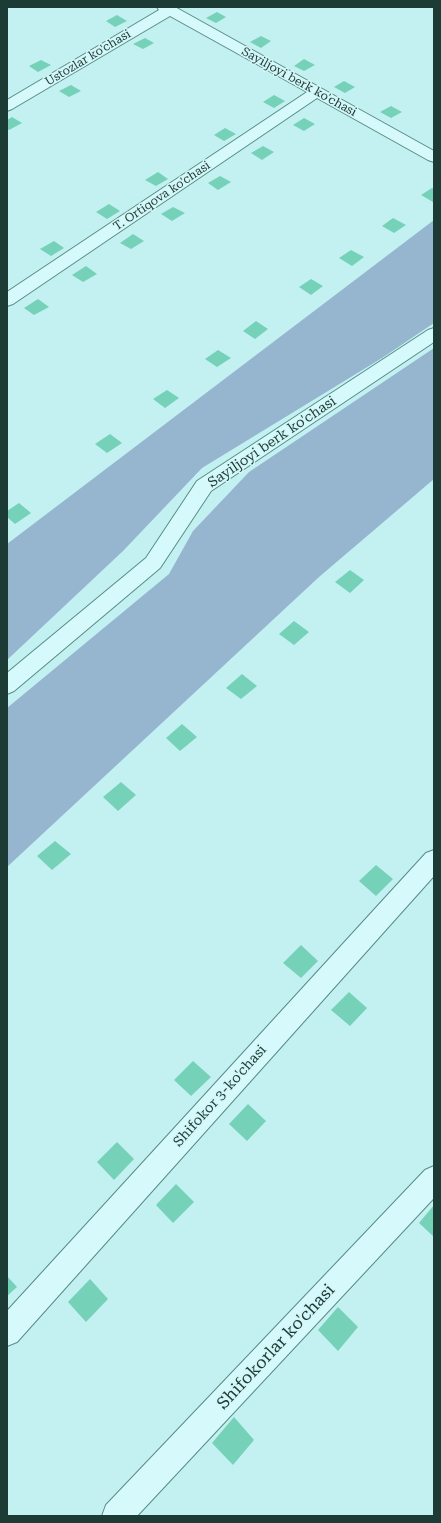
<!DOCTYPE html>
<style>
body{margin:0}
#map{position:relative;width:441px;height:1523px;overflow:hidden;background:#c3f0f1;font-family:"Roboto Serif",serif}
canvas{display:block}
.frame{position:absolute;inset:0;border:8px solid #1d3b35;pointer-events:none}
</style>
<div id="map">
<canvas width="441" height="1523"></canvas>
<div class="frame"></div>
</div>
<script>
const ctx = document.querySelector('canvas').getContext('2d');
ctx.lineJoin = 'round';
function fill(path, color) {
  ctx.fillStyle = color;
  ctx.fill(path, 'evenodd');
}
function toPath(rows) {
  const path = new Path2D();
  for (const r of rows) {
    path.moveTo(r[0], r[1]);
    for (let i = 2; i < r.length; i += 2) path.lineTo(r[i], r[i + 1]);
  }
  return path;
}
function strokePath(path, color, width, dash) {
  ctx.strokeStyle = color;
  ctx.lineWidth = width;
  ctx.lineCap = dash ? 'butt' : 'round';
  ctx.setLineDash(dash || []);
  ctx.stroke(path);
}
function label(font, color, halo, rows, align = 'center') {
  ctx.font = font + ' "Roboto Serif",serif';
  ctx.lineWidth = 3;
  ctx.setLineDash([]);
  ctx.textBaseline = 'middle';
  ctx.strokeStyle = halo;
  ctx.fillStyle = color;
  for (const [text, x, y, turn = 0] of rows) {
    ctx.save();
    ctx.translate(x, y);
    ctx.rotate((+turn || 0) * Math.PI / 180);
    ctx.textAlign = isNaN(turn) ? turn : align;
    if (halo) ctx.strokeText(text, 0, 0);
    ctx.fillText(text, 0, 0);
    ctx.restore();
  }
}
fill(toPath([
 [434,220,434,323,382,358,202,468,123,551,7,660,7,544],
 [434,348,434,479,319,577,7,867,7,708,169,574,193,531,249,472]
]), '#96b6d0');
fill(toPath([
 [217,12,226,17,216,23,206,18],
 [117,15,127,21,115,27,106,21],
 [261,36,271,41,261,48,250,42],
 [145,38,154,43,143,49,133,44],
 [304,59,315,65,304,71,294,66],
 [41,60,51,65,38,72,29,66],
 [344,81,355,87,345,93,334,87],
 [71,85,81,91,69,97,59,91],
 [274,95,285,101,274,108,263,102],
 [391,106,402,112,391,118,380,112],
 [12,117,22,123,9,130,7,129,7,120],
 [304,118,315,124,304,131,293,125],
 [225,128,236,134,224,141,214,135],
 [263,146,274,152,262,160,251,153],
 [158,172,168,179,156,186,145,180],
 [220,176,231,182,218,190,208,183],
 [432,188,434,189,433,202,421,195],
 [109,204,120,211,107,219,96,212],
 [173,207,185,213,172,221,161,214],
 [393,218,406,225,394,233,382,226],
 [133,234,144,241,131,249,120,243],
 [54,241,64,248,51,256,40,249],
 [351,250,364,257,352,266,339,258],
 [86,266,97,274,83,282,72,275],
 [311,279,323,286,311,295,299,287],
 [38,299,49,307,34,315,24,308],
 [256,321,268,329,255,339,243,331],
 [218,350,231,358,217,367,205,359],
 [167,390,179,398,165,408,153,399],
 [110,434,122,443,107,453,95,444],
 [19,503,31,513,15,524,7,517,7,511],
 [350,570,364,580,350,593,335,582],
 [294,621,309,632,294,645,279,634],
 [242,674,257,686,241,699,226,688],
 [182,724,197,737,180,751,166,738],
 [121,782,136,795,118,811,103,797],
 [55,841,71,854,52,870,37,856],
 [376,865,393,879,376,896,359,881],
 [301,945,318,961,301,978,283,963],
 [349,992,367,1008,350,1026,331,1010],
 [193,1061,211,1077,191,1096,174,1080],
 [248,1104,266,1121,247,1141,229,1124],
 [117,1142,134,1159,114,1180,97,1162],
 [176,1184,194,1202,173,1223,156,1205],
 [434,1205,434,1237,419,1223],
 [7,1276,17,1287,7,1296],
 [90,1279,108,1299,86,1322,68,1302],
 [338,1307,358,1327,338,1351,318,1330],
 [234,1417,254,1440,233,1465,212,1443]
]), '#76d1b9');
const street = toPath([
 [157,7,175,7,434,151,434,162,428,160,317,98,13,304,7,306,7,292,307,92,170,16,12,109,7,111,7,100,159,10,157,7],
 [434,328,434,342,211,491,160,568,14,691,7,694,7,673,146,558,197,481,428,330,434,328],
 [434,850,434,876,17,1342,7,1346,7,1311,426,853,434,850],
 [434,1166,434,1198,137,1516,102,1516,106,1505,425,1170,434,1166]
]);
strokePath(street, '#588c84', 2);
fill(street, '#d6fafb');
label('12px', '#1d3b35', '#d3f6f8', [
 ["Ustozlar ko'chasi",88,58,-31],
 ["Sayiljoyi berk ko'chasi",299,82,29],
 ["T. Ortiqova ko'chasi",162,196,-34]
]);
label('14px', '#1d3b35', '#d3f6f8', [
 ["Sayiljoyi berk ko'chasi",272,442,-34],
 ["Shifokor 3-ko'chasi",220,1096,-48]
]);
label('17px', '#1d3b35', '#d3f6f8', [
 ["Shifokorlar ko'chasi",276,1347,-47]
]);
</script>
